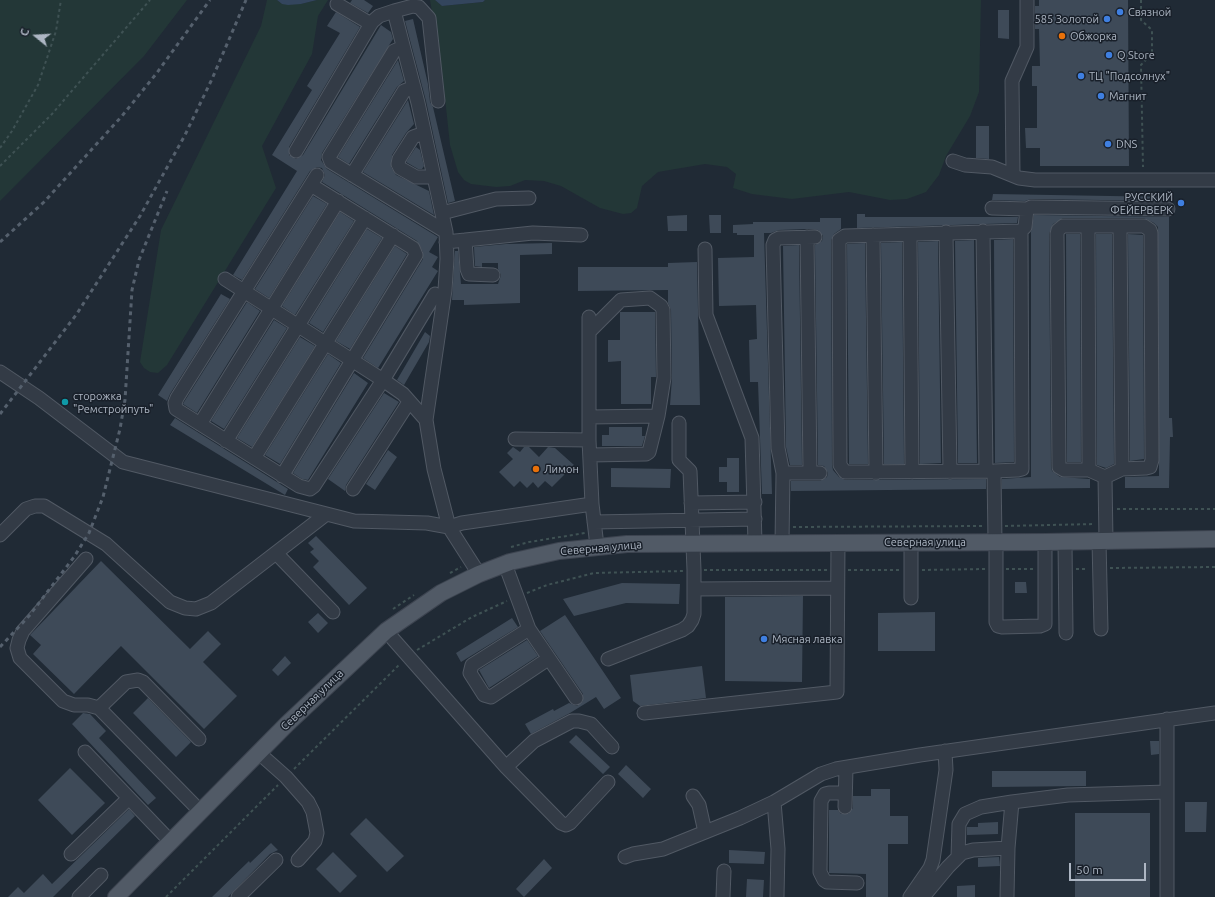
<!DOCTYPE html>
<meta charset="utf-8">
<style>
body{margin:0}
#map{position:relative;width:1215px;height:897px;overflow:hidden;background:#202a35;font-family:Ubuntu,sans-serif}
canvas{display:block}
.north{position:absolute;left:16px;top:16px;width:40px;height:40px;-webkit-text-stroke:3px #19202a;paint-order:stroke;rotate:288deg;font-size:11px;font-weight:700;line-height:16px;text-align:center;color:#adb6c3}
.north::after{content:'';display:block;margin:auto;width:14px;height:18px;background:#adb6c3;clip-path:polygon(50% 0,100% 100%,50% 72%,0 100%)}
.scale{position:absolute;left:1069px;top:863px;width:77px;height:18px;box-sizing:border-box;border:2px solid #adb6c3;border-top:0;padding-left:5px;font-size:12px;line-height:14px;white-space:nowrap;color:#adb6c3;-webkit-text-stroke:3px #19202a;paint-order:stroke}
</style>
<div id="map">
<canvas width="1215" height="897"></canvas>
<div class="north">С</div>
<div class="scale">50 m</div>
</div>
<script>
const ctx = document.querySelector('canvas').getContext('2d');
ctx.lineJoin = 'round';
function fill(path, color) {
  ctx.fillStyle = color;
  ctx.fill(path, 'evenodd');
}
function toPath(rows) {
  const path = new Path2D();
  for (const r of rows) {
    path.moveTo(r[0], r[1]);
    for (let i = 2; i < r.length; i += 2) path.lineTo(r[i], r[i + 1]);
  }
  return path;
}
function strokePath(path, color, width, dash) {
  ctx.strokeStyle = color;
  ctx.lineWidth = width;
  ctx.lineCap = dash ? 'butt' : 'round';
  ctx.setLineDash(dash || []);
  ctx.stroke(path);
}
function label(font, color, halo, rows, align = 'center') {
  ctx.font = font + ' Ubuntu,sans-serif';
  ctx.lineWidth = 3;
  ctx.setLineDash([]);
  ctx.textBaseline = 'middle';
  ctx.strokeStyle = halo;
  ctx.fillStyle = color;
  for (const [text, x, y, turn = 0] of rows) {
    ctx.save();
    ctx.translate(x, y);
    ctx.rotate((+turn || 0) * Math.PI / 180);
    ctx.textAlign = isNaN(turn) ? turn : align;
    if (halo) ctx.strokeText(text, 0, 0);
    ctx.fillText(text, 0, 0);
    ctx.restore();
  }
}
fill(toPath([
 [0,0,187,0,144,56,0,201],
 [267,0,277,0,282,4,301,4,317,0,328,0,318,16,312,54,262,146,276,188,167,365,158,373,150,372,144,368,140,362,161,230,261,26],
 [430,0,435,0,442,6,483,2,485,0,981,0,979,92,970,116,946,156,939,175,926,192,907,199,890,200,849,192,792,199,752,194,733,188,736,174,727,167,705,164,658,172,642,186,637,208,631,213,623,214,600,208,561,186,544,181,525,180,510,186,496,187,471,184,464,180,458,172,450,145,442,70]
]), '#233737');
fill(toPath([
 [277,0,317,0,301,4,288,5,282,4],
 [435,0,485,0,483,2,442,6]
]), '#33455d');
fill(toPath([
 [352,0,364,0,373,6,368,13,350,3],
 [1039,0,1128,0,1129,166,1040,166,1040,148,1026,148,1025,128,1037,128,1037,86,1032,86,1032,66,1040,66,1039,29,1035,29,1035,6,1039,6],
 [998,10,1009,10,1009,39,998,38],
 [336,12,360,27,289,147,289,155,296,159,303,155,381,25,391,32,393,39,322,153,321,160,327,169,438,237,429,252,438,257,432,267,438,271,378,368,363,358,423,259,423,252,417,241,322,182,325,175,322,168,317,167,310,171,242,280,233,275,297,171,272,155,312,90,307,86,340,33,327,26],
 [413,19,428,84,430,102,433,107,455,201,448,203,426,101,405,21],
 [398,60,404,81,397,87,349,164,338,157],
 [408,100,414,124,406,133,392,155,391,167,396,175,429,191,434,215,363,172],
 [976,126,989,126,989,159,976,158],
 [416,147,420,150,424,166,422,169,418,169,406,162],
 [993,194,1169,197,1169,201,1031,199,1025,201,992,200],
 [313,196,327,204,269,298,255,289],
 [340,212,354,221,295,315,282,306],
 [857,214,865,214,865,217,1018,217,1017,223,857,228],
 [687,215,687,231,668,231,667,216],
 [709,215,721,215,721,233,710,233],
 [1034,215,1169,217,1169,418,1172,418,1173,437,1170,437,1169,488,1125,488,1125,477,1159,476,1158,227,1154,223,1144,218,1063,218,1053,224,1049,234,1051,467,1052,471,1060,477,1090,479,1090,488,1002,489,1002,479,1031,477,1031,232],
 [820,218,841,218,841,229,834,234,831,240,832,465,833,470,839,477,845,480,986,479,986,489,791,491,791,481,820,481,827,477,828,473,824,466,818,465,815,245,822,241,823,236,818,230,807,229,779,230,771,233,764,233,772,494,762,494,758,382,750,382,749,340,757,339,756,305,719,306,718,258,754,257,754,235,737,235,737,233,733,233,733,225,753,224,753,222,820,222],
 [367,229,382,238,323,332,309,323],
 [1066,234,1080,234,1081,462,1067,462],
 [1096,234,1112,234,1114,464,1106,468,1097,465],
 [1128,234,1143,235,1144,459,1130,461],
 [1013,239,1014,462,995,463,994,240],
 [974,240,977,463,958,463,955,241],
 [938,241,941,463,920,464,918,242],
 [902,242,904,464,884,464,881,243],
 [552,243,552,254,520,255,520,303,464,305,464,300,452,300,455,251,458,251,461,284,498,284,501,275,498,269,498,263,482,263,482,267,475,266,474,247,506,244],
 [865,243,868,464,849,464,847,244],
 [799,245,802,465,790,465,786,447,783,246],
 [395,246,407,254,350,349,336,341],
 [697,262,700,405,670,405,672,378,671,310,668,303,668,290,578,291,578,267,668,267,668,263],
 [221,294,230,299,170,394,167,401,158,395],
 [247,302,260,311,197,413,183,404,184,402],
 [620,312,655,312,656,377,651,377,651,404,621,404,621,361,608,362,608,340,620,340],
 [274,320,287,328,224,429,211,421],
 [425,332,430,336,429,342,404,385,397,380],
 [300,337,315,346,252,447,237,438],
 [328,354,341,363,280,464,265,455],
 [354,373,368,383,308,480,302,479,293,473],
 [384,393,399,402,346,485,345,491,328,479],
 [175,418,288,489,285,495,170,425],
 [609,427,642,427,642,436,645,436,642,446,602,446,602,435,609,435],
 [513,447,520,452,524,447,529,447,539,457,548,447,555,448,574,465,552,487,545,481,538,488,533,482,527,488,520,481,514,487,499,472,513,459,507,453],
 [388,450,397,457,375,490,366,484],
 [727,458,739,458,739,492,727,492,727,482,719,482,719,467,727,467],
 [611,468,671,469,670,488,611,487],
 [316,536,367,588,349,605,313,567,319,561,310,552,314,549,308,543],
 [101,561,190,649,208,631,221,644,203,662,237,696,204,729,121,646,74,694,33,654,41,645,30,635],
 [1015,582,1026,582,1027,593,1015,593],
 [622,583,680,584,679,604,626,603,574,616,563,599],
 [803,596,802,682,725,681,725,597],
 [935,612,935,651,878,651,878,613],
 [318,613,328,623,318,633,308,622],
 [565,615,621,698,604,709,596,697,570,713,531,734,525,724,553,709,554,711,569,703,577,706,583,701,583,694,540,631],
 [512,618,518,627,461,662,456,653],
 [527,640,538,656,489,688,479,670],
 [285,656,291,663,278,676,272,670],
 [702,666,706,698,640,706,633,701,630,675],
 [148,698,191,742,176,757,133,713],
 [83,713,90,714,106,731,99,738,156,798,148,805,72,724],
 [576,735,610,767,603,774,569,742],
 [1150,741,1159,741,1159,754,1151,755],
 [626,765,651,789,643,798,618,774],
 [70,768,105,803,72,835,38,800],
 [992,771,1086,771,1086,786,992,787],
 [871,789,890,789,890,816,908,816,908,844,888,844,888,897,866,897,866,874,829,873,829,810,838,810,841,814,848,814,853,808,853,796,871,796],
 [1185,802,1207,802,1206,832,1185,832],
 [129,809,135,816,53,897,8,897,18,887,24,893,43,874,52,884],
 [1075,813,1150,813,1150,897,1075,897],
 [366,818,404,856,387,872,350,834],
 [998,822,998,834,967,835,967,827,978,827,978,823],
 [271,843,278,850,270,854,228,897,212,897,249,861,250,863],
 [729,850,765,852,764,864,729,863],
 [333,852,357,876,340,893,316,869],
 [999,857,1000,866,978,867,978,858],
 [544,859,552,868,524,897,516,889],
 [747,879,764,880,763,897,746,897],
 [975,885,975,897,957,897,957,886]
]), '#3e4a58');
const minor = toPath([
 [337,4,371,24],
 [403,47,394,51,329,157,331,162,446,232,447,259,445,290,426,420],
 [438,101,429,18,419,7,413,6,394,11,418,103,446,232],
 [424,133,413,137,399,159,398,164,400,168,416,177,433,177],
 [296,151,372,22,379,16,394,11],
 [953,161,965,165,992,167,1019,178,1035,180,1215,180],
 [317,175,177,398,175,403,176,409,299,486,310,489,314,486,383,380,435,294],
 [352,175,404,91,414,87],
 [1013,175,1012,81,1027,47,1027,0],
 [992,208,1027,209,1025,227,1021,231,845,236,839,240,840,465,845,472,994,471,1018,470,1022,469,1021,231],
 [1027,209,1031,207,1168,209],
 [442,213,496,199,529,198],
 [1063,226,1144,226,1150,230,1151,233,1152,460,1150,467,1146,468,1122,469,1105,477,1089,470,1064,470,1059,467,1057,234,1058,230,1063,226],
 [1088,226,1089,470],
 [1120,226,1122,469],
 [983,231,986,471],
 [946,232,950,472],
 [873,235,876,473],
 [910,235,912,472],
 [807,237,810,473],
 [465,240,467,269,469,274,493,275],
 [446,242,533,233,581,235],
 [705,249,706,315,752,438,755,543],
 [225,279,383,380,403,394,426,420,434,469,449,527,462,523,592,504,597,546],
 [589,317,589,440,592,504],
 [589,332,621,300,650,298,661,306,663,310,664,378,658,416,589,417],
 [0,372,39,398,123,462,354,521,427,523,449,527,479,574],
 [200,424,338,201],
 [515,439,589,440],
 [226,441,365,218],
 [590,455,646,454,649,452,658,416],
 [254,458,393,235],
 [994,471,995,542],
 [783,473,820,473],
 [282,476,416,255,413,248,311,185],
 [1105,477,1106,541],
 [353,489,409,402],
 [691,503,755,502],
 [594,522,755,519],
 [0,535,26,509,35,506,44,506,106,544,170,602,185,608,196,609,211,603,325,515],
 [1099,541,1101,629],
 [996,542,996,622,998,626,1002,627,1040,626,1045,624,1045,542],
 [1065,542,1066,633],
 [782,543,783,473,778,448,773,245,775,240,779,238,815,237],
 [276,553,333,612],
 [86,559,23,631,19,640,17,648,20,658,63,701,74,705,88,705,99,708],
 [505,564,529,629,576,698],
 [694,589,837,588],
 [911,598,911,542],
 [529,629,472,665,470,673,484,695,491,697,548,659],
 [386,631,506,767,561,823,566,825,570,823,608,782],
 [608,659,682,630,688,626,692,620,694,614,694,570,690,471,679,460,679,423],
 [644,713,837,692,838,542],
 [1167,719,1167,897],
 [199,739,143,682,138,680,126,682,99,708,201,812],
 [85,752,171,842],
 [259,753,286,777,308,802,313,812,317,833,315,841,298,860],
 [506,767,534,741,572,721,579,721,591,724,612,747],
 [845,793,829,793,825,794,821,801,820,872,824,880,827,882,857,883],
 [693,796,699,805,705,832],
 [845,807,846,768],
 [71,854,129,798],
 [625,857,633,854,663,849,740,818,774,802],
 [958,857,959,824,965,814,981,807,1012,802],
 [79,897,101,875],
 [238,897,276,860],
 [723,897,724,871],
 [777,897,778,849,774,802,821,774,836,769,920,755,1215,713],
 [910,897,930,868,933,860,946,770,945,751],
 [923,897,948,867,962,853,973,850,1008,848],
 [1007,897,1008,848,1012,802,1068,795,1167,792]
]);
const major = toPath([
 [116,897,287,724,386,631,441,593,479,574,510,562,559,551,627,544,1045,542,1215,539]
]);
strokePath(minor, '#515964', 15);
strokePath(major, '#3d4450', 18);
strokePath(toPath([
 [1141,0,1141,20,1152,30,1152,53,1141,65,1143,167],
 [0,148,12,131,38,85,56,31,61,0],
 [0,166,52,114,150,0],
 [1117,509,1215,509],
 [1005,526,1095,524],
 [793,527,983,526],
 [511,547,529,542,585,533],
 [1110,568,1215,567],
 [1006,569,1034,569],
 [1076,569,1088,569],
 [704,570,828,570],
 [848,570,900,570],
 [922,570,986,569],
 [450,573,461,567],
 [527,593,547,585,594,573,684,571],
 [393,609,414,595],
 [417,650,472,617,507,601],
 [294,769,400,664],
 [166,897,278,785]
]), '#3f5254', 2, [3, 3]);
strokePath(minor, '#333b46', 13);
strokePath(major, '#515a66', 16);
strokePath(toPath([
 [0,242,44,202,122,116,156,74,210,0],
 [0,414,76,315,140,216,185,135,212,79,246,0],
 [0,647,29,616,74,557,89,533,103,497,120,429,125,400,132,290,139,260,167,191]
]), '#55606d', 3, [4, 4]);
for (const [x, y, r, color] of [
 [1120,12,4,"#3f7fe0"],
 [1107,19,4,"#3f7fe0"],
 [1062,36,4,"#e8710a"],
 [1109,55,4,"#3f7fe0"],
 [1081,76,4,"#3f7fe0"],
 [1101,96,4,"#3f7fe0"],
 [1108,144,4,"#3f7fe0"],
 [1181,203,4,"#3f7fe0"],
 [65,402,4,"#0f9aa8"],
 [536,469,4,"#e8710a"],
 [764,639,4,"#3f7fe0"]
]) {
  const dot = new Path2D();
  dot.arc(x, y, r, 0, 2 * Math.PI);
  ctx.fillStyle = color;
  ctx.fill(dot);
  strokePath(dot, '#19202a', 1.5);
}
label('11px', '#adb6c3', '#19202a', [
 ["Связной",1128,12],
 ["585 Золотой",1099,19,"right"],
 ["Обжорка",1070,36],
 ["Q Store",1117,55],
 ["ТЦ \"Подсолнух\"",1089,76],
 ["Магнит",1109,96],
 ["DNS",1116,144],
 ["РУССКИЙ",1173,197,"right"],
 ["ФЕЙЕРВЕРК",1173,210,"right"],
 ["сторожка",73,396],
 ["\"Ремстройпуть\"",73,409],
 ["Лимон",544,469],
 ["Мясная лавка",772,639]
], 'left');
label('11px', '#adb6c3', '#19202a', [
 ["Северная улица",925,542],
 ["Северная улица",601,548,-5],
 ["Северная улица",312,700,-44]
]);
</script>
